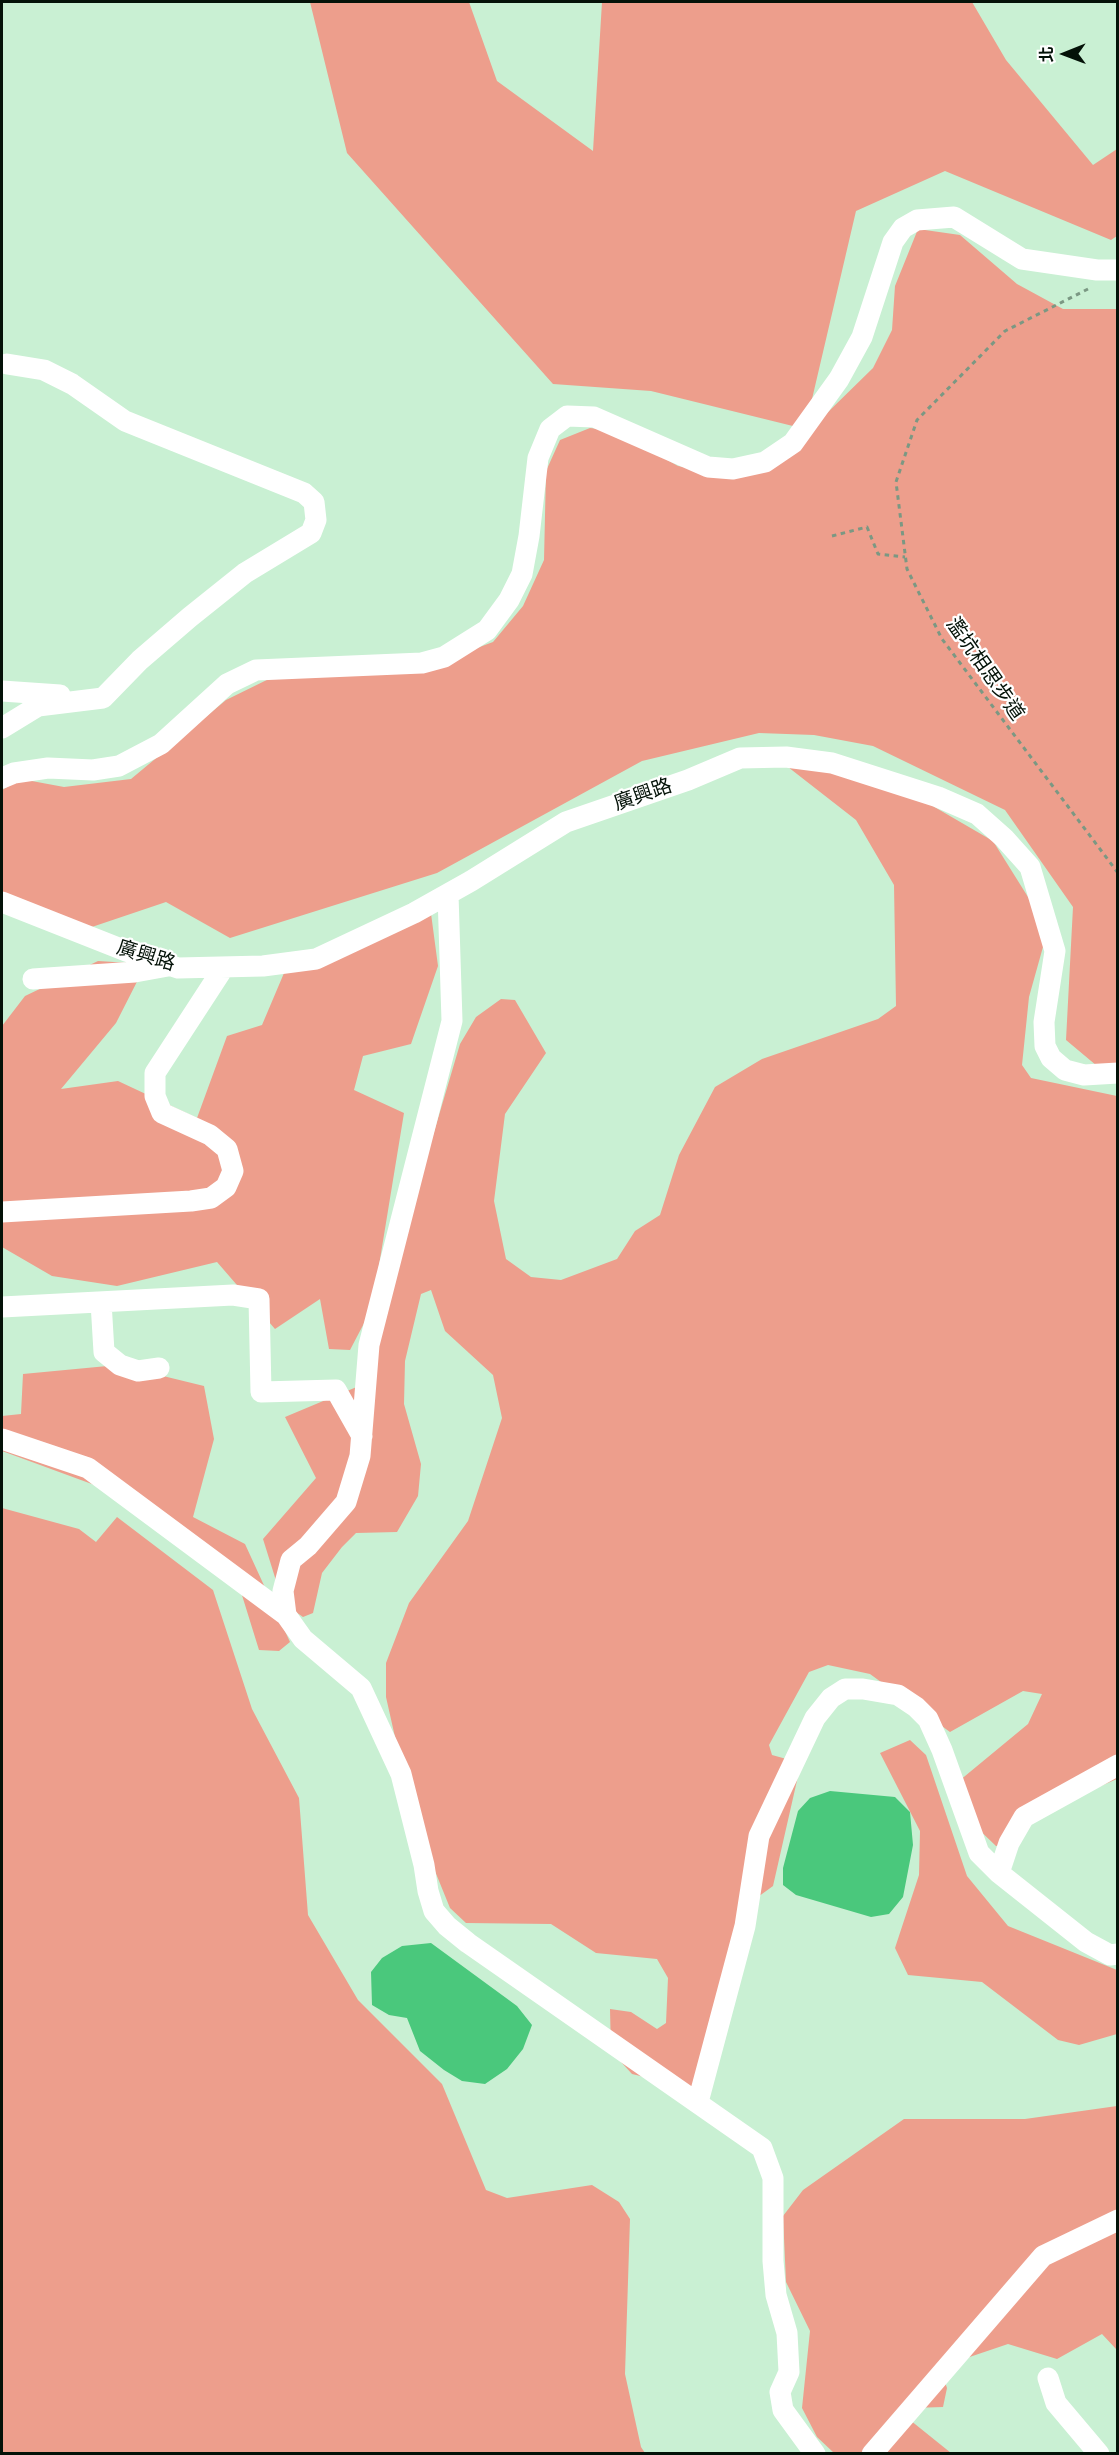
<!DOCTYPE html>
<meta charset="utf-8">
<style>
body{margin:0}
#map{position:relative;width:1119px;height:2455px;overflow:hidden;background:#c9f0d3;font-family:Cabin,"Noto Sans TC",sans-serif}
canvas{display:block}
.frame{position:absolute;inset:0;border:3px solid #041208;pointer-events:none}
.north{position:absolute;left:1035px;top:24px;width:60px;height:60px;-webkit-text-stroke:4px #fff;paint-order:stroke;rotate:269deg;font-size:16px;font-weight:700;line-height:24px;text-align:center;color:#041208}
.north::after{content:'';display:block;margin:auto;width:21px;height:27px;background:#041208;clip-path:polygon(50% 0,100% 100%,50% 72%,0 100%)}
</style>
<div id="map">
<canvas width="1119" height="2455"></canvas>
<div class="frame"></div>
<div class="north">北</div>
</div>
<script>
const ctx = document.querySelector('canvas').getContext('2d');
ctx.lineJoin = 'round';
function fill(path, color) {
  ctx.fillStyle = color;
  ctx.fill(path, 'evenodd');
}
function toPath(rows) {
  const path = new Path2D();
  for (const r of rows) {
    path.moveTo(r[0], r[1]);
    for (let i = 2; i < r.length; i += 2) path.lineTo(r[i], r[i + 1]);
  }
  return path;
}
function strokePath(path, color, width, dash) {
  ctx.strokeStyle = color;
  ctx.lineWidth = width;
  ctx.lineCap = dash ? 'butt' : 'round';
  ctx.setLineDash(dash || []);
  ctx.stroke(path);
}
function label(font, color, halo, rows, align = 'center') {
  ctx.font = font + ' Cabin,"Noto Sans TC",sans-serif';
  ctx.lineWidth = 4.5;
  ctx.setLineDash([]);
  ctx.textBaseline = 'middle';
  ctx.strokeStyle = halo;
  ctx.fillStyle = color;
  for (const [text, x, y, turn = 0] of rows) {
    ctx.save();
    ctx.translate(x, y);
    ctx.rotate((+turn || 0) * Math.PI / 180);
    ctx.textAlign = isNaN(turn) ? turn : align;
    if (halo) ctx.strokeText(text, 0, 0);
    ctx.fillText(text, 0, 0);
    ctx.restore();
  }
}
fill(toPath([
 [310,2,469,2,497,81,593,151,602,2,972,2,1006,60,1093,165,1117,149,1117,236,1111,240,945,171,856,211,805,429,651,391,553,384,347,153],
 [918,229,960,235,1017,284,1063,309,1117,309,1117,1071,1103,1071,1066,1040,1073,907,1005,810,873,746,814,735,759,733,642,761,437,873,230,938,166,902,80,931,2,893,2,790,21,779,64,787,131,779,226,700,281,673,421,669,493,642,523,606,544,560,546,471,560,440,590,428,616,431,678,466,723,474,778,461,873,368,892,330,895,286],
 [788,767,820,767,931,805,993,841,1048,929,1029,997,1022,1065,1031,1078,1117,1096,1117,1779,1045,1810,1007,1845,996,1846,972,1823,959,1781,1028,1724,1042,1694,1023,1691,950,1732,870,1674,828,1665,809,1672,769,1745,772,1755,801,1763,773,1886,740,1910,694,2089,632,2074,611,2051,610,2009,631,2012,657,2029,666,2023,668,1978,657,1959,596,1953,551,1924,466,1923,450,1908,413,1817,386,1697,386,1663,409,1603,468,1521,502,1418,493,1375,445,1331,431,1290,421,1294,405,1361,404,1404,421,1464,418,1496,397,1532,356,1533,342,1547,322,1573,313,1613,303,1617,283,1603,263,1539,316,1478,285,1417,359,1386,460,1044,476,1017,501,999,515,1000,546,1053,505,1114,494,1201,506,1259,531,1277,561,1280,617,1259,635,1231,660,1215,679,1155,715,1087,762,1059,878,1019,896,1006,894,885,856,820],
 [430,906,438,966,411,1044,363,1056,354,1090,404,1113,372,1308,350,1350,329,1349,320,1299,275,1329,217,1262,117,1286,52,1276,2,1247,2,1026,25,996,98,961,146,964,116,1023,61,1089,118,1081,197,1118,227,1036,262,1025,287,966],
 [118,1365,204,1386,214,1439,193,1517,245,1544,290,1642,279,1651,259,1650,241,1592,119,1494,2,1451,2,1416,21,1414,23,1374],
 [2,1508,79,1529,96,1542,117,1517,213,1590,252,1709,299,1798,308,1915,358,2000,442,2084,486,2190,507,2198,592,2185,619,2202,630,2219,625,2374,641,2447,645,2453,2,2453],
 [910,1740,926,1755,967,1876,1008,1926,1117,1970,1117,2034,1079,2045,1058,2040,982,1982,908,1975,895,1948,919,1875,920,1831,880,1753],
 [1117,2106,1117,2353,1116,2349,1102,2334,1057,2359,1008,2344,940,2367,947,2388,943,2407,912,2408,905,2416,951,2453,834,2453,817,2437,802,2408,810,2331,786,2282,783,2216,803,2190,904,2119,1025,2119]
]), '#ed9e8c');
fill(toPath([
 [830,1791,895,1797,910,1812,913,1845,903,1897,889,1914,871,1917,796,1895,783,1885,783,1868,798,1811,810,1798],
 [431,1943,517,2006,532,2025,523,2049,507,2069,485,2084,462,2081,444,2070,420,2051,407,2018,389,2015,372,2005,371,1972,382,1958,402,1946]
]), '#4ac87c');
strokePath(toPath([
 [1088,289,1005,331,917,420,896,482,907,569,942,639,1118,873],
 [832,536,867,527,878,554,905,557]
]), '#7b9883', 3, [4.5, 4.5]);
strokePath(toPath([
 [2,691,60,695],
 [2,728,38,706,103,698,140,660,190,617,245,573,311,533,316,520,314,502,304,493,125,421,72,384,44,370,7,364],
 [2,778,14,773,48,768,93,770,119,766,161,744,227,684,256,670,422,663,444,657,487,630,509,600,522,574,529,536,538,458,550,429,567,416,594,417,708,467,733,469,765,462,793,443,839,379,862,337,893,242,903,228,917,220,954,217,1022,259,1097,270,1118,270],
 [448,894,452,1021,369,1345,360,1456,346,1502,308,1546,291,1560,283,1591,286,1615,303,1639,361,1688,401,1774,424,1865,428,1891,434,1911,447,1926,468,1943,762,2148,773,2178,773,2261,776,2295,787,2333,789,2372,780,2392,783,2410,815,2454],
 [2,902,126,951,178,968,263,966,316,959,414,913,471,881,566,822,688,780,740,758,786,757,832,763,938,797,977,814,1004,838,1030,867,1055,951,1044,1022,1045,1046,1051,1058,1065,1070,1084,1075,1118,1073],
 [33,979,135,972,168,966],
 [2,1212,191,1201,211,1198,226,1187,233,1171,227,1149,210,1135,162,1113,155,1096,155,1073,224,967],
 [101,1302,104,1352,120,1365,138,1371,159,1368],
 [2,1307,233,1295,259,1299,261,1392,336,1390,362,1436],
 [2,1439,88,1468,286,1615],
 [999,1873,1009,1843,1024,1817,1118,1765],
 [698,2102,745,1926,759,1836,815,1718,831,1698,845,1689,863,1689,898,1695,916,1707,928,1719,942,1750,979,1853,999,1873,1086,1942,1110,1955,1118,1954],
 [1048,2378,1056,2403,1099,2454],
 [872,2454,1043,2256,1118,2220]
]), '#fff', 21);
label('20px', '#041208', '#fff', [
 ["濫坑相思步道",985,669,55],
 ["廣興路",643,795,-19],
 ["廣興路",146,956,17]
]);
</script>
